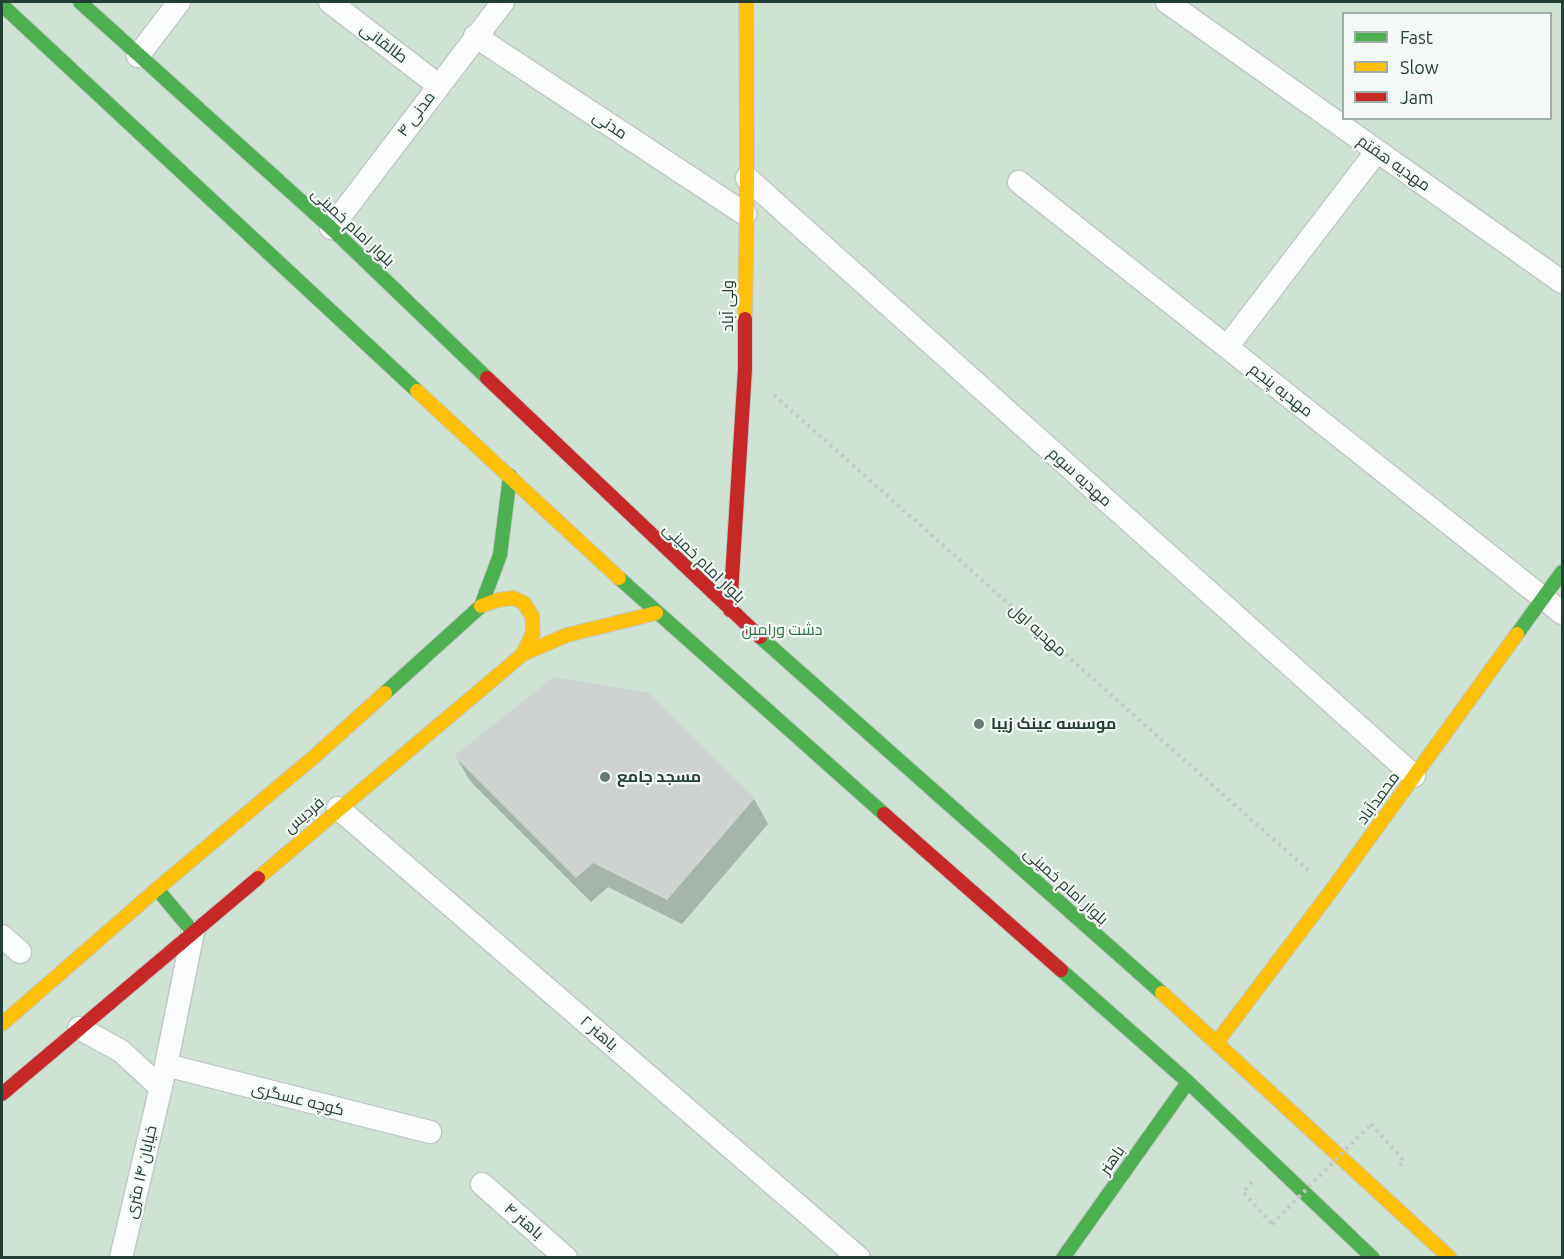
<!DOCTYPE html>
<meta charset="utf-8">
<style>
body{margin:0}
#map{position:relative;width:1564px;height:1259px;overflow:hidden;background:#e5ebe8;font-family:Ubuntu,sans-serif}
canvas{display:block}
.frame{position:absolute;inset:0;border:3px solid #233e35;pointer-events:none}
.legend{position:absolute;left:1342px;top:12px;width:210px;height:108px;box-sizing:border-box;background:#f4f9f6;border:2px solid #a0aea9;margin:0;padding:8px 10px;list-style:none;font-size:18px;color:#233e35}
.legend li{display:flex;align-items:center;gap:12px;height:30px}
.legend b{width:30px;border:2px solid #a0aea9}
</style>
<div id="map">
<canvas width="1564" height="1259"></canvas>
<div class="frame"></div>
<ul class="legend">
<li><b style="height:8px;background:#4caf50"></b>Fast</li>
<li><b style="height:8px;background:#ffc107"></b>Slow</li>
<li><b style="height:8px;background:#c62828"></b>Jam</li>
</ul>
</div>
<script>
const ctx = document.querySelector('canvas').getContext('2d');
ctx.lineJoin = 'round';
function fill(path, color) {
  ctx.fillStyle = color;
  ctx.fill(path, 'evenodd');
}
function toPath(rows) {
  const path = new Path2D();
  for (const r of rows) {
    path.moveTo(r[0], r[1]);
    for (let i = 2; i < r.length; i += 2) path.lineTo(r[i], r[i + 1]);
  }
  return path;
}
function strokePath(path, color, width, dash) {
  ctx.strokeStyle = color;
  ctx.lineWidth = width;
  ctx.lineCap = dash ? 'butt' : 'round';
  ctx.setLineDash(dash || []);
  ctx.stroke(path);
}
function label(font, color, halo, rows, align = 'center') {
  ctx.font = font + ' Ubuntu,Cairo,sans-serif';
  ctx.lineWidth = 4.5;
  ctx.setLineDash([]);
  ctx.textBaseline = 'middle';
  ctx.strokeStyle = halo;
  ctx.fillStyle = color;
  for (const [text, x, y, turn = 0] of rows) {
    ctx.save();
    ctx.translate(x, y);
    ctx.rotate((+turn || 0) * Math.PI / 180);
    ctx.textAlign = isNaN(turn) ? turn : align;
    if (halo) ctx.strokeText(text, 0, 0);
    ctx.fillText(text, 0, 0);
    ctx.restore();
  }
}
fill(toPath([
 [2,2,1562,2,1562,1257,2,1257],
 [1344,14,1550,14,1550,118,1344,118]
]), '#cfe3d4');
fill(toPath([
 [648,695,754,799,768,824,682,924,608,887,591,902,470,781,456,757]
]), '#0003');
fill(toPath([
 [554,677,649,693,755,798,667,900,593,863,576,878,454,756]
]), '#ced3d1');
const street = toPath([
 [330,2,438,85],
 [1167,2,1562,282],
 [475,36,745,214],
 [138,56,179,2],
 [747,178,1414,776],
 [1019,182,1562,613],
 [331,228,503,2],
 [1227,347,1377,151],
 [338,808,859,1258],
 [2,936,20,952],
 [79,1028,121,1051,160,1087],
 [166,1065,430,1132],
 [482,1184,566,1258],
 [121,1258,166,1065,193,932]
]);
const fast = toPath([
 [80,2,331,228,487,378],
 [2,5,417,391],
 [619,578,884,814],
 [1517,634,1562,572],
 [760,637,1162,993],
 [385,693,481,606,500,555,510,476],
 [157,889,193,932],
 [1061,970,1188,1082,1373,1258],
 [1063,1258,1188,1082]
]);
const slow = toPath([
 [745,319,747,178,746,2],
 [417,391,619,578],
 [481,606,498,600,513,598,524,603,532,616,533,633,523,654],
 [258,878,523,654,567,635,656,613],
 [1162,993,1450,1258],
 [2,1024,157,889,315,756,385,693],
 [1217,1042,1331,891,1517,634]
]);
const jam = toPath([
 [487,378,760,637],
 [730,610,745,369,745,319],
 [884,814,1061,970],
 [2,1094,258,878]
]);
strokePath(street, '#c2c8c5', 25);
strokePath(fast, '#c1c8c5', 16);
strokePath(slow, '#c1c8c5', 16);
strokePath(jam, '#c1c8c5', 16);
strokePath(toPath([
 [774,395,1308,870],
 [1371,1124,1404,1161,1397,1168],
 [1252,1182,1243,1192,1272,1224]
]), '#c2cac6', 4, [3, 4.5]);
strokePath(street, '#fbfcfc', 22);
strokePath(fast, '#4caf50', 14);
strokePath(slow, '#ffc107', 14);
strokePath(jam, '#c62828', 14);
strokePath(toPath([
 [1272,1224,1371,1124]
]), '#c2cac6', 4, [3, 4.5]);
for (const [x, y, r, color] of [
 [979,724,6,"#677b74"],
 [605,777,6,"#677b74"]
]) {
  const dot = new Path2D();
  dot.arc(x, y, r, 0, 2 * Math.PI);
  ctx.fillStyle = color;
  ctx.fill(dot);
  strokePath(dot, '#f4f9f6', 2);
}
label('16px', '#233e35', '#f4f9f6', [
 ["طالقانی",384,43,37],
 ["مدنی ۴",416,114,-53],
 ["مدنی",610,125,33],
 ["مهدیه هفتم",1394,163,35],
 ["بلوار امام خمینی",353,227,43],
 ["ولی آباد",728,306,-90],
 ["مهدیه پنجم",1281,390,38],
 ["مهدیه سوم",1080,477,42],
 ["بلوار امام خمینی",704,563,44],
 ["مهدیه اول",1038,630,42],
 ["محمدآباد",1378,798,-54],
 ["فردیس",304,815,-40],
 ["بلوار امام خمینی",1066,886,42],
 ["باهنر ۲",599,1033,41],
 ["کوچه عسگری",298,1099,14],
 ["باهنر",1112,1160,-55],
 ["خیابان ۱۴ متری",141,1172,-77],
 ["باهنر ۴",524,1221,41]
]);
label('16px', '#2e7445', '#f4f9f6', [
 ["دشت ورامین",782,630]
]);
label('bold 16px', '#233e35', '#f4f9f6', [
 ["موسسه عینک زیبا",991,724],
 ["مسجد جامع",617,777]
], 'left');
</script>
